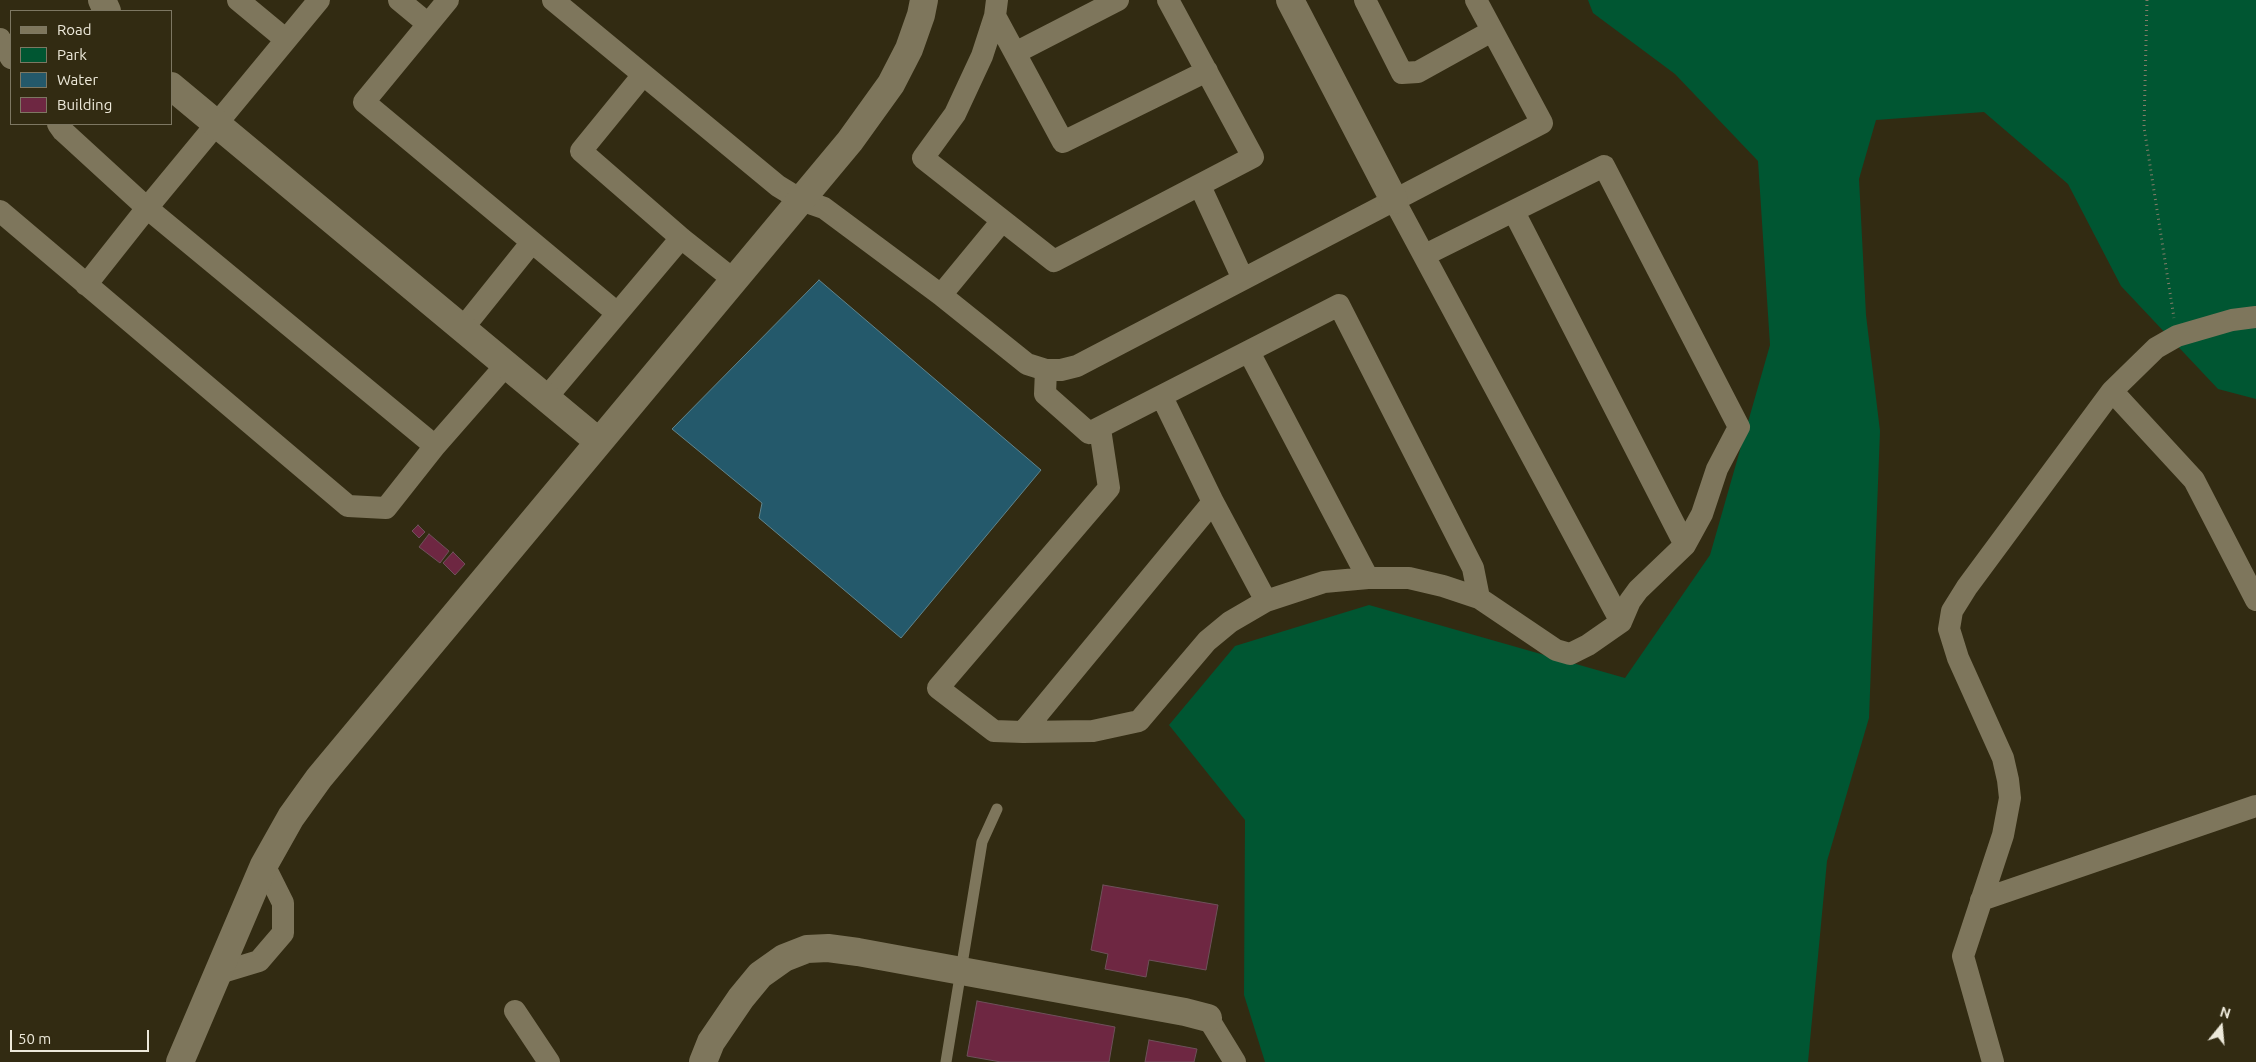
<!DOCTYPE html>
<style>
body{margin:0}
#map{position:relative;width:2256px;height:1062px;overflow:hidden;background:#322b12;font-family:Ubuntu,sans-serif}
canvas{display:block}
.legend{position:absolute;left:10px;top:10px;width:162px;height:115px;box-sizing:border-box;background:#322b12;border:1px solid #7d7762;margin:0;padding:6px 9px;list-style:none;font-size:15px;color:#ede9da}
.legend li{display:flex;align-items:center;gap:10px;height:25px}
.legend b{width:25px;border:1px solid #7d7762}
.north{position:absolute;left:2196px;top:1002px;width:50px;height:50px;-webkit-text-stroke:4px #322b12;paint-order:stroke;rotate:17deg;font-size:14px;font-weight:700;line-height:20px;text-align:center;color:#ede9da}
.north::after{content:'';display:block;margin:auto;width:18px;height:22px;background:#ede9da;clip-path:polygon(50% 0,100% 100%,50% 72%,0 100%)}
.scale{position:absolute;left:10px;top:1030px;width:139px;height:22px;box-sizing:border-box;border:2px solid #ede9da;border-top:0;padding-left:6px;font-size:15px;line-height:18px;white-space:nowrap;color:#ede9da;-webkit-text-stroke:4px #322b12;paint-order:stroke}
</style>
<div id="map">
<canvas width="2256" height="1062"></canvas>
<ul class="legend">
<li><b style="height:6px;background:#7e765c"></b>Road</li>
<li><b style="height:14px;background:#005632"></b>Park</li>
<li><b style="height:14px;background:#24596b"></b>Water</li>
<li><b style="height:14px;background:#6e2742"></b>Building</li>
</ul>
<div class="north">N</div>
<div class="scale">50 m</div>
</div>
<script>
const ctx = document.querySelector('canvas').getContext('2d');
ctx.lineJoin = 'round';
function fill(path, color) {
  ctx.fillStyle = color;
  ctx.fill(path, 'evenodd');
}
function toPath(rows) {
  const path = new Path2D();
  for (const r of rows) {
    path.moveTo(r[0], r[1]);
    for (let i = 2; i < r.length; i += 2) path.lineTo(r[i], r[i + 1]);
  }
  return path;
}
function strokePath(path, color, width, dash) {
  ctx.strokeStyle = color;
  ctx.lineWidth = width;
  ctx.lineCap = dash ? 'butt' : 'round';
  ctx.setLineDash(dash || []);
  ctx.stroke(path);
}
fill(toPath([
 [1588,0,2256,0,2256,399,2218,389,2121,286,2068,184,1984,112,1876,120,1859,179,1866,315,1880,431,1869,718,1827,861,1808,1062,1265,1062,1244,995,1245,820,1169,725,1235,646,1369,605,1625,678,1710,555,1770,345,1758,161,1675,74,1593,13]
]), '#005632');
const water = toPath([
 [819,280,1041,470,901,638,759,518,762,503,672,429,819,280]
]);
fill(water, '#24596b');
strokePath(water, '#60848c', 1);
const building = toPath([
 [418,525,425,532,419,538,412,531,418,525],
 [429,534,449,551,440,563,419,547,429,534],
 [453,552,465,564,455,575,443,563,453,552],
 [1103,885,1218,905,1206,970,1149,960,1146,977,1105,969,1108,954,1091,950,1103,885],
 [977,1001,1115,1027,1109,1062,1001,1062,967,1056,977,1001],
 [1149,1040,1197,1049,1194,1062,1145,1062,1149,1040]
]);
fill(building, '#6e2742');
strokePath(building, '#6e515a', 1);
strokePath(toPath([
 [2147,0,2144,127,2174,318]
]), '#827c68', 3, [1, 4]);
strokePath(toPath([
 [946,1062,982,842,997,809]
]), '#7e765c', 11);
strokePath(toPath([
 [238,0,285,39],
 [399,0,428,24],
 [448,0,364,102,532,242,463,328],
 [553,0,778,186,801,200,824,208,941,295,1027,364,1046,370,1061,370,1077,366,1542,123,1476,0],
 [997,0,995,16,982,56,955,114,923,158,1054,261,1253,157,1168,0],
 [1365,0,1402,73,1418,72,1492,31],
 [995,16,1063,142,1207,71],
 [0,39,11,58],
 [1015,53,1118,0],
 [643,75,581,151,681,238,734,280],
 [58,124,63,131,147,208,435,446],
 [1200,186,1243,279],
 [1394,200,1621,622],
 [0,211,348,506,386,508,435,446,506,365],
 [1514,212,1685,545],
 [532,242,617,313],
 [86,285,147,208,319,0],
 [941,295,1002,221],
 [1249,352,1368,578],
 [1046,370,1045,394,1089,433,1339,305,1473,568,1479,598],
 [2112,391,2194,480,2256,600],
 [1162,397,1213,502,1266,601],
 [546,398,681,238],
 [1100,429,1109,488,938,688,994,731,1023,732,1093,731,1139,721,1207,641,1230,622,1266,601,1324,582,1368,578,1409,578,1443,586,1479,598,1556,650,1570,654,1588,645,1621,622,1630,601,1638,590,1685,545,1702,514,1717,469,1739,427,1604,166,1425,255],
 [1023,732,1213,502],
 [1981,900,2256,806],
 [216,974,259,961,283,933,283,903,264,865],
 [515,1011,549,1062],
 [1208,1018,1235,1062],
 [1993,1062,1963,956,2003,835,2010,798,2008,780,2003,758,1958,658,1949,629,1952,611,1967,587,2112,391,2156,348,2177,336,2232,320,2256,317]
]), '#7e765c', 22);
strokePath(toPath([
 [102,0,107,11],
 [1290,0,1394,200],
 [171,86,599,442],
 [180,1062,264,865,291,817,319,778,850,141,891,84,909,49,921,15,924,0],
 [703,1062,711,1042,741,998,760,975,784,958,807,949,828,948,858,952,1185,1012,1208,1018]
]), '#7e765c', 28);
</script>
